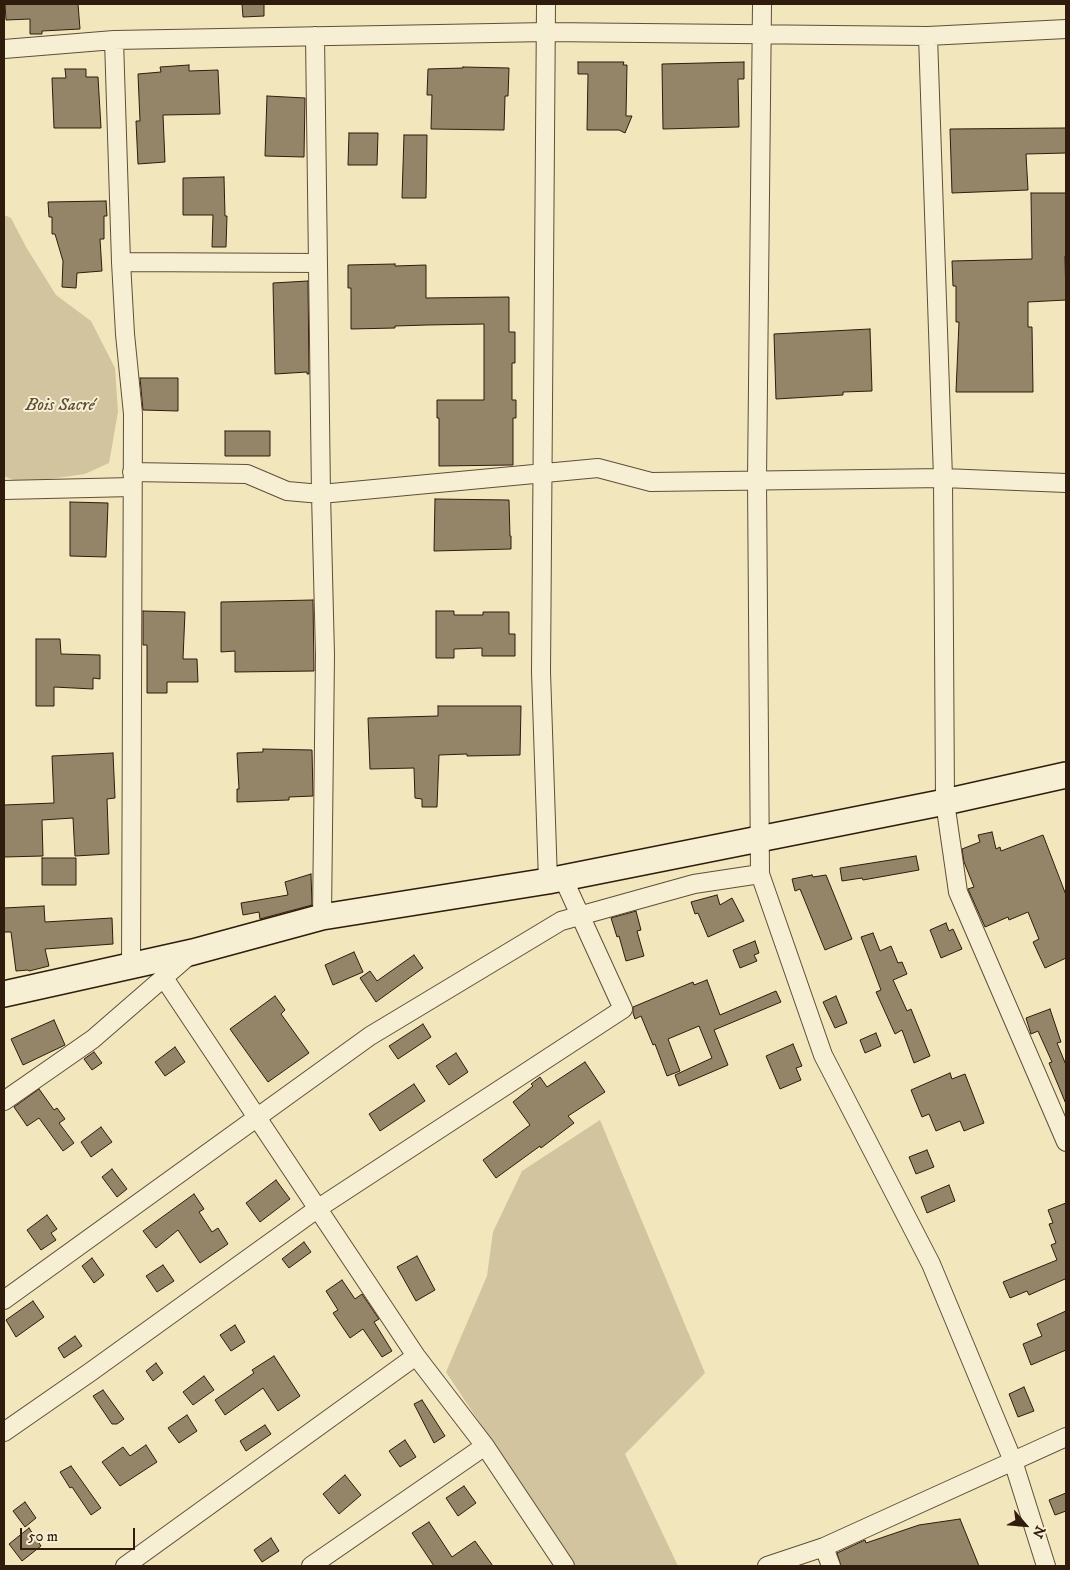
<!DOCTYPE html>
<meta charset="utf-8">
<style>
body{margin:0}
#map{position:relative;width:1070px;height:1570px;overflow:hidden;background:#f2e6bc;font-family:"IM FELL DW Pica",serif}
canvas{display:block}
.frame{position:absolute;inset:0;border:5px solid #2f1c0c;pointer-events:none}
.north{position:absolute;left:1000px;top:1500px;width:50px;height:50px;-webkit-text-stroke:4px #f7efd3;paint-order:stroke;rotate:117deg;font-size:14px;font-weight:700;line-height:20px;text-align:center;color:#2f1c0c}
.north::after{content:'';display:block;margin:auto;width:18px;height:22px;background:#2f1c0c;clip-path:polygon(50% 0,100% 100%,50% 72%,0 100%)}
.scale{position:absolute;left:20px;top:1528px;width:115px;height:22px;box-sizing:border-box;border:2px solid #2f1c0c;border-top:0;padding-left:6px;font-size:15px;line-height:18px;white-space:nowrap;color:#2f1c0c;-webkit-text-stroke:4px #f7efd3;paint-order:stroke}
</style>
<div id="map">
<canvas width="1070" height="1570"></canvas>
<div class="frame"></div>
<div class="north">N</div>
<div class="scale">50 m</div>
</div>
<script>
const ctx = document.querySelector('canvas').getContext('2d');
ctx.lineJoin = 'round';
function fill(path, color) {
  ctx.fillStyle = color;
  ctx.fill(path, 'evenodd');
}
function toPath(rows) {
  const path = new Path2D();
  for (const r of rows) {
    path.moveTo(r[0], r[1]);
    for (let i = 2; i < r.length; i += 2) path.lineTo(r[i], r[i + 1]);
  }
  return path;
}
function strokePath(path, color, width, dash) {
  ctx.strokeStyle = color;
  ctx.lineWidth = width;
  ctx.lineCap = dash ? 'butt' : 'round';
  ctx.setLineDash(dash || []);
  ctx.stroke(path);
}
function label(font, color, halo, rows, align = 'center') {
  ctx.font = font + ' "IM FELL DW Pica",serif';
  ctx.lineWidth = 4;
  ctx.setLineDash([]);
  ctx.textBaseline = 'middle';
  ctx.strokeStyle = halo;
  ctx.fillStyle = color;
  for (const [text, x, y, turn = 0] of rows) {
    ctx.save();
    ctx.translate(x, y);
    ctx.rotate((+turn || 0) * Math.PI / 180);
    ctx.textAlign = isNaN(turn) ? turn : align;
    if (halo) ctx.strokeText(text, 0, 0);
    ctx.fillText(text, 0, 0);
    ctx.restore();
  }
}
fill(toPath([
 [4,215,11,218,26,247,56,295,91,321,115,368,118,412,109,463,85,474,20,483,4,476],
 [600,1120,705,1373,625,1454,678,1566,575,1566,446,1372,487,1276,493,1232,522,1171]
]), '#d1c49e');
const building = toPath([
 [5,4,78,4,80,29,42,31,42,34,30,34,30,19,6,20,5,4],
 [242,4,264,4,264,16,243,17,242,4],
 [578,62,624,62,623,65,627,65,626,116,632,116,625,133,619,130,587,130,588,74,578,74,578,62],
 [744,62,744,79,738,79,739,127,663,129,662,64,744,62],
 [189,65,189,71,218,70,220,114,163,115,165,162,138,164,136,121,140,121,138,74,161,72,160,67,189,65],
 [463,67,509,68,508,96,505,96,504,130,431,129,432,95,427,95,428,69,463,68,463,67],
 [65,69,86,69,86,77,98,77,101,128,54,128,52,78,66,78,65,69],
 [267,96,305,98,304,157,265,156,267,96],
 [1066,128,1066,153,1026,154,1028,190,952,193,950,129,1066,128],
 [349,133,378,133,377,165,348,165,349,133],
 [404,135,427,135,426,198,402,198,404,135],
 [224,177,225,216,227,216,226,247,212,247,213,215,183,215,183,178,224,177],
 [1031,193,1066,193,1066,256,1065,256,1066,300,1028,302,1028,327,1032,327,1033,392,956,392,959,322,956,322,956,286,953,286,952,261,1032,259,1031,193],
 [106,201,107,216,104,216,104,239,100,239,102,271,77,273,76,288,62,287,63,261,55,234,52,234,52,217,49,217,48,202,106,201],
 [395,264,395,266,426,265,426,298,509,297,509,332,515,332,515,363,512,363,512,400,516,400,516,418,513,418,513,465,439,466,439,418,437,418,437,400,484,400,484,324,427,325,395,326,395,328,351,329,351,288,348,288,348,265,395,264],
 [308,281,309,374,307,374,307,372,275,374,273,283,308,281],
 [870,329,872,391,843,392,843,395,776,399,774,334,870,329],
 [140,378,178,378,178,411,143,410,140,378],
 [225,431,270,431,270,456,225,456,225,431],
 [435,499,509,500,510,536,511,536,511,549,434,551,435,499],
 [70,502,108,503,106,557,70,556,70,502],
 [313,600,314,671,235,672,235,651,221,652,221,602,313,600],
 [143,611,185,612,183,659,197,659,198,682,167,682,167,693,147,693,147,645,143,645,143,611],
 [436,611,454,611,454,615,483,615,483,612,509,612,509,634,515,634,515,656,482,656,482,648,454,649,454,658,436,658,436,611],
 [36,639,60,639,61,654,100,655,100,679,93,678,93,689,54,687,54,706,36,706,36,639],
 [438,706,521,706,520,755,467,756,467,754,439,755,437,807,422,807,422,799,415,798,414,768,370,769,368,718,438,716,438,706],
 [263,749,312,750,313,796,289,797,289,800,237,802,237,789,239,789,237,753,263,752,263,749],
 [113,753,115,798,107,799,109,854,75,856,73,818,42,820,43,856,4,857,4,805,54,803,52,756,113,753],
 [992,832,996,849,1000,847,1001,851,1043,835,1066,895,1066,958,1045,968,1033,942,1039,939,1028,912,1009,920,1008,917,985,927,968,889,974,887,964,862,962,849,980,842,978,835,992,832],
 [916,856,919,870,863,880,862,878,842,881,840,868,916,856],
 [42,858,76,858,76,885,42,885,42,858],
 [311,874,312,905,260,919,259,912,243,915,241,903,288,895,285,882,311,874],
 [812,875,813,877,826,875,852,939,825,950,800,889,795,891,792,879,812,875],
 [717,895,720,905,732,898,744,921,708,937,698,913,695,914,691,902,717,895],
 [44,906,45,922,112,918,113,944,45,949,49,966,29,971,28,970,16,971,11,932,4,932,4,908,44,906],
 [636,911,641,930,637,931,644,956,626,961,619,936,617,937,611,918,636,911],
 [946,923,949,931,953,929,962,949,941,958,930,930,946,923],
 [873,933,880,951,891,946,898,963,902,962,907,974,893,980,907,1011,911,1009,930,1056,914,1063,902,1030,895,1034,876,992,881,990,861,937,873,933],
 [755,941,759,953,754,955,757,961,740,968,733,950,755,941],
 [354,952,363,972,333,985,325,965,354,952],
 [414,955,423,968,376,1002,360,978,370,971,377,981,414,955],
 [707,980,720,1015,776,991,781,1002,714,1030,728,1065,679,1086,675,1075,712,1058,699,1026,668,1039,680,1071,667,1076,655,1044,653,1045,641,1016,635,1019,633,1013,633,1007,693,982,694,985,707,980],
 [275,996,285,1010,281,1014,309,1053,268,1082,230,1029,275,996],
 [836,996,847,1023,835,1028,823,1002,836,996],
 [1050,1009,1061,1042,1057,1043,1066,1065,1066,1104,1049,1063,1052,1062,1038,1031,1031,1034,1026,1018,1050,1009],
 [54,1020,65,1045,23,1065,11,1039,54,1020],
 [423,1024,431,1037,398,1059,389,1046,423,1024],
 [876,1033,881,1046,865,1053,860,1040,876,1033],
 [793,1044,802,1066,796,1068,801,1080,780,1089,766,1056,793,1044],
 [175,1047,185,1062,165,1076,155,1062,175,1047],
 [94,1052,102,1063,92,1070,84,1059,94,1052],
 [456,1053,468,1072,449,1085,436,1066,456,1053],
 [585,1062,605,1092,568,1116,574,1123,541,1148,540,1146,496,1178,483,1160,530,1125,513,1102,533,1086,531,1084,540,1077,547,1087,585,1062],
 [950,1073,952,1079,965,1074,984,1123,964,1131,960,1121,936,1131,929,1114,922,1117,911,1090,950,1073],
 [414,1084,425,1101,380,1131,369,1114,414,1084],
 [39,1089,54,1110,57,1108,65,1119,59,1123,74,1143,63,1151,39,1118,27,1126,14,1107,39,1089],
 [101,1127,112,1142,91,1157,81,1142,101,1127],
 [927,1150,934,1167,916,1174,909,1157,927,1150],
 [112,1169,127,1189,117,1197,102,1177,112,1169],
 [276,1180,290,1199,260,1222,246,1203,276,1180],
 [949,1185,955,1201,927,1213,921,1197,949,1185],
 [194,1194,204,1209,199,1212,212,1232,218,1228,228,1244,200,1263,178,1230,156,1248,143,1231,194,1194],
 [1066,1203,1066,1281,1065,1279,1029,1295,1027,1291,1010,1298,1003,1282,1057,1260,1051,1245,1056,1243,1049,1224,1053,1223,1048,1210,1066,1203],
 [47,1215,57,1229,51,1233,56,1240,41,1250,27,1230,47,1215],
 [304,1242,311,1252,289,1268,282,1259,304,1242],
 [417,1256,435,1290,416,1301,397,1267,417,1256],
 [92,1258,104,1275,94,1283,82,1266,92,1258],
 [163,1265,174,1281,157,1292,146,1276,163,1265],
 [342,1280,355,1299,362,1294,379,1319,374,1322,392,1351,382,1357,363,1329,350,1338,333,1313,338,1310,326,1291,342,1280],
 [33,1301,44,1317,16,1337,6,1320,33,1301],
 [1066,1311,1066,1350,1031,1365,1023,1344,1042,1336,1037,1324,1066,1311],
 [235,1325,245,1342,231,1351,220,1335,235,1325],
 [75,1336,82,1346,64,1358,58,1348,75,1336],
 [274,1356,300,1396,278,1411,263,1388,225,1415,215,1400,254,1373,252,1370,274,1356],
 [156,1363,163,1373,153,1381,146,1371,156,1363],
 [204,1376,214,1390,193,1405,183,1392,204,1376],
 [1024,1387,1034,1411,1018,1417,1009,1394,1024,1387],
 [103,1390,124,1419,117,1424,112,1424,93,1396,103,1390],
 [422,1400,445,1436,434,1443,414,1404,422,1400],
 [187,1415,197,1431,179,1443,168,1428,187,1415],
 [265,1425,271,1434,246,1451,240,1441,265,1425],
 [405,1440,416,1457,400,1467,389,1451,405,1440],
 [146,1445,157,1462,120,1486,102,1462,123,1447,130,1456,146,1445],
 [71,1466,101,1508,91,1515,72,1487,70,1488,60,1472,71,1466],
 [345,1475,361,1495,339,1514,323,1494,345,1475],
 [464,1486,476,1503,458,1516,446,1498,464,1486],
 [1066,1493,1066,1511,1055,1515,1049,1500,1066,1493],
 [25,1502,36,1518,25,1527,13,1511,25,1502],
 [960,1519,979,1566,841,1566,837,1553,865,1540,866,1543,919,1525,960,1519],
 [429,1522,452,1557,475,1541,493,1566,434,1566,412,1533,429,1522],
 [29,1528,41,1546,22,1561,9,1544,29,1528],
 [271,1538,279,1551,262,1562,254,1550,271,1538]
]);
fill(building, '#948568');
strokePath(building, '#2f1c0c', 1);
const street = toPath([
 [546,4,541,672,548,881],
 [762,4,757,480,760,874,823,1055,931,1264,1013,1461,1046,1566],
 [315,36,321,494,325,655,322,917],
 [928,36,943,478,945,802,958,892,1066,1142],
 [114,40,121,262,125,334,133,414,131,965],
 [4,49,114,40,547,32,928,36,1066,29],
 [121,262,318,263],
 [132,472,247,474,287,491,321,494,598,468,651,482,943,478,1066,483],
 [4,490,132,487],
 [164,978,416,1356,485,1446,565,1566],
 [4,1101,93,1039,192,953],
 [4,1300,370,1036,561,921,694,884,760,874],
 [4,1432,89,1373,317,1209,623,1009,563,878],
 [824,1547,831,1566],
 [125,1566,416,1356],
 [311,1566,485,1446],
 [767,1566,824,1547,1066,1437]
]);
const secondary = toPath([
 [4,994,193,952,322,917,548,881,945,802,1066,775]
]);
strokePath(street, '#604e38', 20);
strokePath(secondary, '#2f1c0c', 28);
strokePath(street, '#f7efd3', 18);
strokePath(secondary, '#f7efd3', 25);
label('italic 18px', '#604e38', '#f7efd3', [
 ["Bois Sacré",60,406]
]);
</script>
